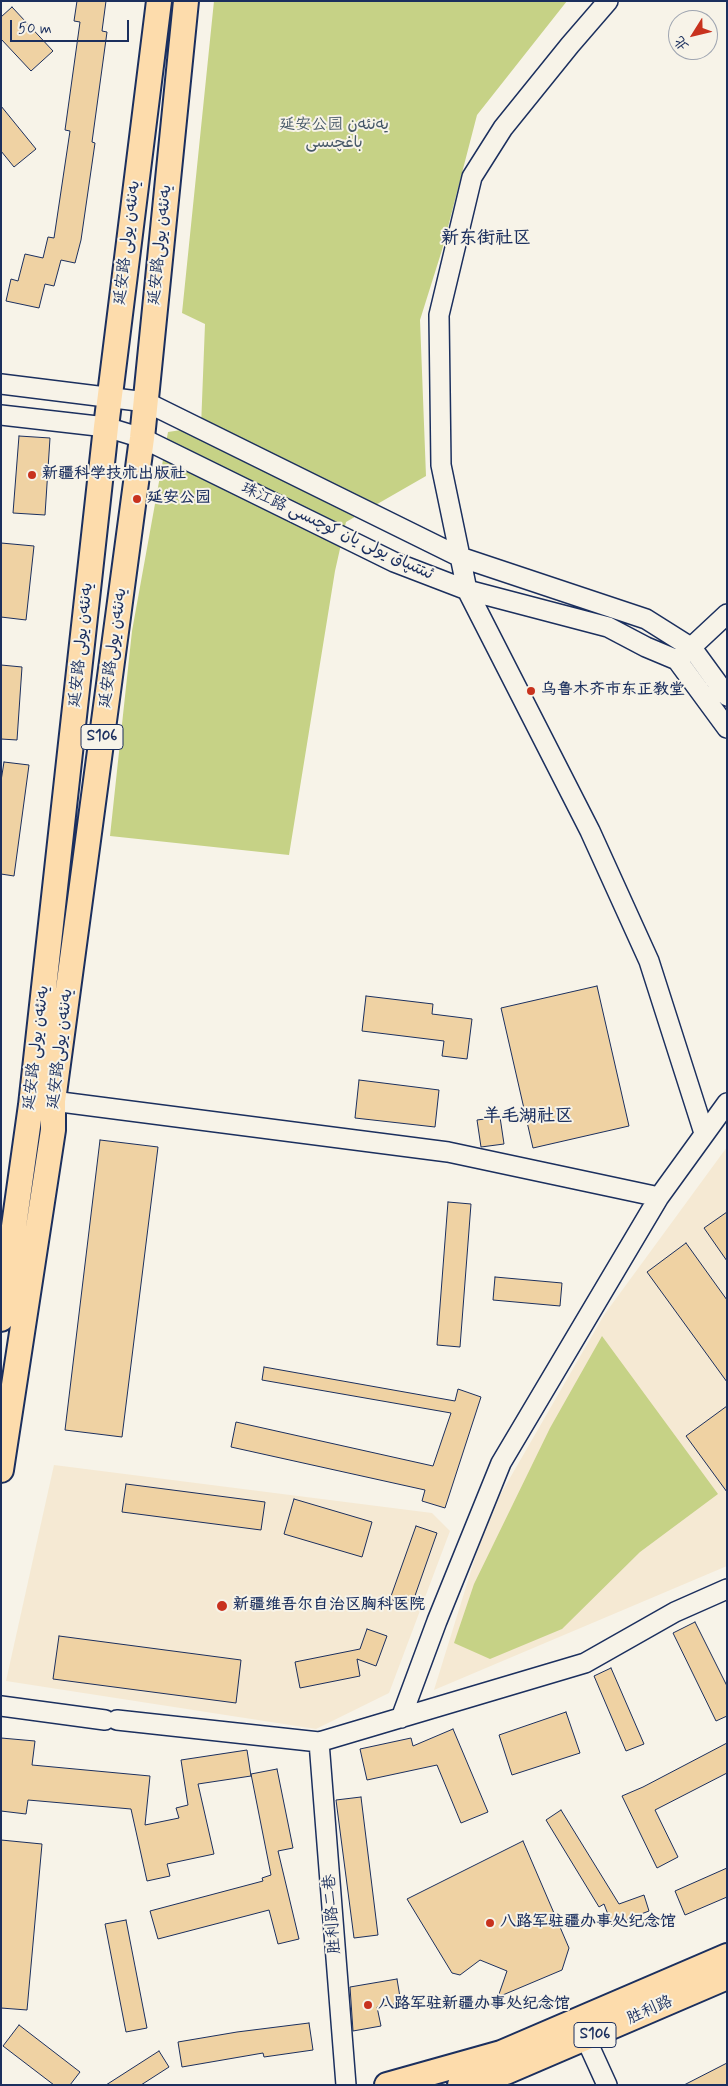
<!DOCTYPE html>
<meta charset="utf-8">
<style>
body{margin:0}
#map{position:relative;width:728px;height:2086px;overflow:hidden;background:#f7f3e8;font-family:Mynerve,"LXGW WenKai TC",sans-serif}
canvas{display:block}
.frame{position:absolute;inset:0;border:2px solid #1b2f5e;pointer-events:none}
.north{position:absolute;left:668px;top:10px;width:50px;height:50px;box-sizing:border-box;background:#f7f3e8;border:1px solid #9fa5b1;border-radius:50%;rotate:234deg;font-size:14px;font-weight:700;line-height:20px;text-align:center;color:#1b2f5e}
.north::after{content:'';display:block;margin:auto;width:18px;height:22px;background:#c8321e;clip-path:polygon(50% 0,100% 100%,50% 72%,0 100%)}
.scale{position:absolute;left:10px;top:20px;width:119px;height:22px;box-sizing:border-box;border:2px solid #1b2f5e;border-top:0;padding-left:6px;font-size:15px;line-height:18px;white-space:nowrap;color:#1b2f5e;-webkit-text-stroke:4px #f7f3e8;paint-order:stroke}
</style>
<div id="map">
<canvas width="728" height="2086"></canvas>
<div class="frame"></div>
<div class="north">北</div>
<div class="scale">50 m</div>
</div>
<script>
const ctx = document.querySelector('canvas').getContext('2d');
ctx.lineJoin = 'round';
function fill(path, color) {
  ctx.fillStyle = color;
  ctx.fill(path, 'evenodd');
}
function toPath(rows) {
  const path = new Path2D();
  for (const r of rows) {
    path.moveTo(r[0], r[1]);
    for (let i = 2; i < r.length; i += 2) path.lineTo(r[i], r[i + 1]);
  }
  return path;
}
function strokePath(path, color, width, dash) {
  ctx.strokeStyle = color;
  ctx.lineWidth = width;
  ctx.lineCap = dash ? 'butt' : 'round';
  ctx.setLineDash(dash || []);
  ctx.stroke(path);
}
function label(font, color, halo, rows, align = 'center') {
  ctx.font = font + ' Mynerve,"Playpen Sans Arabic","LXGW WenKai TC",sans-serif';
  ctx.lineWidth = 4;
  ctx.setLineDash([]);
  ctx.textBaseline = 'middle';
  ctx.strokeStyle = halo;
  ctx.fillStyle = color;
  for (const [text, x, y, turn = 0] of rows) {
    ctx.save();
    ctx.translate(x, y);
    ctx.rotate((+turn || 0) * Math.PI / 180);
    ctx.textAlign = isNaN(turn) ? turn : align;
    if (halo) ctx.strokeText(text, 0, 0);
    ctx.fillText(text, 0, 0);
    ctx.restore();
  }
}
fill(toPath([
 [727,1147,727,1566,434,1690,488,1516,604,1315],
 [54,1465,432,1513,450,1531,389,1693,316,1729,6,1681]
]), '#f5e9d3');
fill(toPath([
 [214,1,567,1,477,115,442,250,420,320,426,476,346,522,335,571,289,855,110,836,132,631,168,432,201,427,205,324,182,313],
 [602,1336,718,1494,640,1552,562,1629,490,1659,454,1643,474,1584,550,1428]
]), '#c6d286');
const building = toPath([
 [77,1,106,1,102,31,107,32,92,142,95,143,81,240,75,263,61,260,54,286,45,284,39,308,6,301,11,279,18,281,25,254,43,258,48,237,54,238,70,131,65,130,80,22,74,21,77,1],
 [12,7,53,51,31,71,1,39,1,17,12,7],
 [1,106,36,149,14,167,1,151,1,106],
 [19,436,50,438,45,515,13,513,19,436],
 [1,543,34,546,26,620,1,617,1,543],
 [1,665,22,667,17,740,1,739,1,665],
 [4,762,29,765,14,876,1,874,1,781,4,762],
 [597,986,629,1126,533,1148,501,1008,597,986],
 [366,996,433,1004,432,1014,472,1019,467,1059,442,1056,444,1041,362,1031,366,996],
 [359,1080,439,1090,435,1127,355,1118,359,1080],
 [500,1117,504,1144,481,1147,477,1120,500,1117],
 [100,1140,158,1147,122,1437,65,1430,100,1140],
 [448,1202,471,1204,460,1347,437,1345,448,1202],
 [727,1212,727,1261,704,1228,727,1212],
 [686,1243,727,1300,727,1382,647,1272,686,1243],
 [495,1277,562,1283,560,1306,493,1300,495,1277],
 [264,1367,455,1401,458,1389,481,1397,445,1508,422,1501,425,1490,231,1447,236,1422,433,1466,451,1413,262,1380,264,1367],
 [727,1406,727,1492,686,1436,727,1406],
 [126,1484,265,1502,261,1530,122,1512,126,1484],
 [294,1499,372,1522,362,1557,284,1534,294,1499],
 [416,1526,437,1533,411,1607,390,1599,416,1526],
 [695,1622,727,1686,727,1716,716,1721,673,1633,695,1622],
 [367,1629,387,1636,376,1666,357,1659,360,1676,300,1688,295,1662,360,1649,367,1629],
 [59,1636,241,1660,236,1703,53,1679,59,1636],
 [611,1668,644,1744,626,1751,594,1676,611,1668],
 [566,1712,580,1753,512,1775,499,1735,566,1712],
 [453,1729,488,1812,461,1823,437,1765,367,1780,360,1749,411,1738,413,1746,453,1729],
 [1,1738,35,1741,32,1765,150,1776,145,1825,179,1818,176,1808,188,1805,181,1760,247,1750,251,1776,198,1784,214,1854,167,1864,170,1876,147,1881,131,1809,28,1800,26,1814,1,1811,1,1738],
 [727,1743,727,1773,655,1810,678,1857,657,1868,622,1796,643,1787,727,1743],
 [277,1769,293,1848,278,1851,299,1939,278,1944,269,1910,158,1939,150,1911,263,1881,262,1878,271,1875,251,1774,277,1769],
 [361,1797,378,1935,354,1938,336,1800,361,1797],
 [561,1810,619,1904,644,1895,649,1911,612,1925,604,1904,599,1907,546,1820,561,1810],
 [1,1840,42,1844,27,2010,1,2008,1,1840],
 [523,1841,569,1948,562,1970,498,1997,507,1971,480,1960,460,1975,452,1973,407,1899,523,1841],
 [727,1868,727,1897,685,1915,675,1891,727,1868],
 [126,1920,147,2028,126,2032,105,1924,126,1920],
 [397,1979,401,2003,377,2007,381,2026,353,2031,350,1987,397,1979],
 [309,2023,313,2050,264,2057,263,2053,182,2067,178,2042,237,2032,309,2023],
 [19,2025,80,2072,70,2085,54,2085,3,2046,19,2025],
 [159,2051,169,2067,141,2085,106,2085,159,2051],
 [727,2063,727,2085,684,2085,727,2063]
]);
fill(building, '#efd2a3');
strokePath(building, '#1b2f5e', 1);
const minor = toPath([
 [608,1,570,45,503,128,472,177,439,315,441,465,467,590,590,831,649,961,704,1133],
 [1,384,146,402,460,557,646,619,692,648,727,696],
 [1,415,106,427,142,438,394,562,467,590,608,627,646,647,677,660,727,728],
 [682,656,727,614],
 [53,1101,448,1152,659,1197],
 [1,1706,105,1720],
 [401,1718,437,1621,501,1463,659,1197,727,1103],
 [117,1720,319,1742,585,1663,675,1612,727,1589],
 [319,1742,346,2085],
 [586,2039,607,2085]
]);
const major = toPath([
 [1,1319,31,1105,106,427,159,1],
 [1,1470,53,1130,53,1101,142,438,186,1],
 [387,2085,501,2053,727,1956],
 [460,2085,506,2072,727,1977]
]);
strokePath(minor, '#1b2f5e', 22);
strokePath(major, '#1b2f5e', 28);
strokePath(minor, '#f7f3e8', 19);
strokePath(major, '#fddcac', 24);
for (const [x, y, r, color] of [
 [32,475,5,"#c8321e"],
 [137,499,5,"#c8321e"],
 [531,691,5,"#c8321e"],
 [222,1606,6,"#c8321e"],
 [490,1923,5,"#c8321e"],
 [368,2005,5,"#c8321e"]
]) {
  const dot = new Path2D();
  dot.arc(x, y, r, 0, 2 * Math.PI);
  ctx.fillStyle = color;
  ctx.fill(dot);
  strokePath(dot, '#f7f3e8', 2);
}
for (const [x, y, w] of [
 [102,737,42],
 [595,2035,42]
]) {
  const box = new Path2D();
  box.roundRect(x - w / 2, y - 12.5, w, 25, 4);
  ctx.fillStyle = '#f7f3e8';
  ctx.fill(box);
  strokePath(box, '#1b2f5e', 1);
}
label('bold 15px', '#1b2f5e', null, [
 ["S106",102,737],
 ["S106",595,2035]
]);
label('16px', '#465868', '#f7f3e8', [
 ["延安公园 يەنئەن",334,126],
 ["باغچىسى",334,144]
]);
label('16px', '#1b2f5e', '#f7f3e8', [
 ["延安路 يەنئەن يولى",128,243,-83],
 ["延安路يەنئەن يولى",161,245,-84],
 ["珠江路 ئىتتىپاق يولى يان كوچىسى",337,532,25],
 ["延安路 يەنئەن يولى",82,645,-84],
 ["延安路يەنئەن يولى",114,648,-82],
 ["延安路 يەنئەن يولى",37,1048,-83],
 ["延安路يەنئەن يولى",61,1049,-83],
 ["胜利路二巷",333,1914,-94],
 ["胜利路",650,2011,-24]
]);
label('bold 16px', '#1b2f5e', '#f7f3e8', [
 ["新疆科学技术出版社",42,475],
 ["延安公园",147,499],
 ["乌鲁木齐市东正教堂",541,691],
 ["新疆维吾尔自治区胸科医院",233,1606],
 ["八路军驻疆办事处纪念馆",500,1923],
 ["八路军驻新疆办事处纪念馆",378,2005]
], 'left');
label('bold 18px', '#1b2f5e', '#f7f3e8', [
 ["新东街社区",486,239],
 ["羊毛湖社区",528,1117]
]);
</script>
